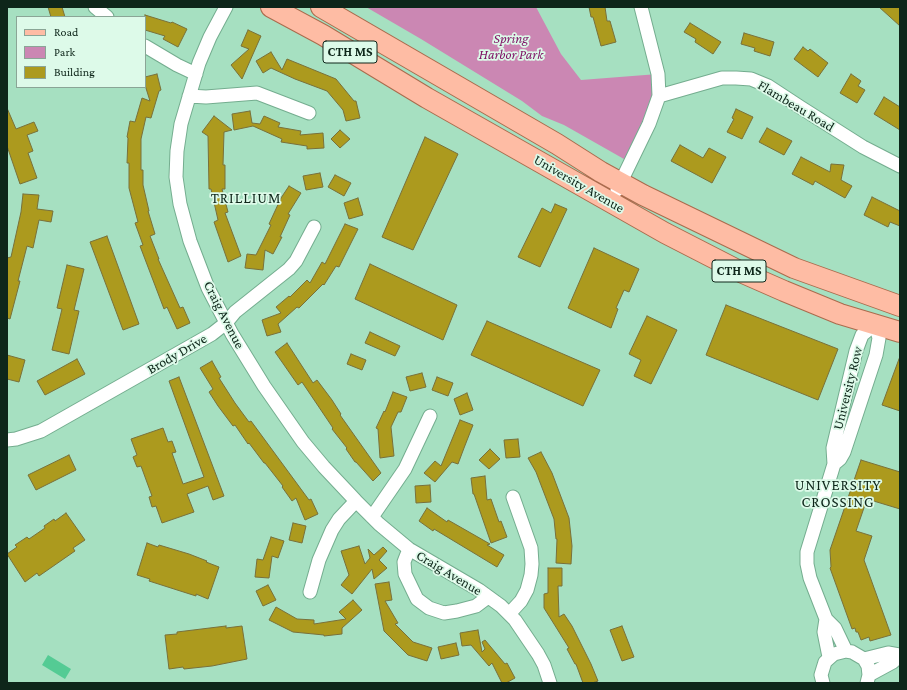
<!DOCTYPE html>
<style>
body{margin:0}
#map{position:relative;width:907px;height:690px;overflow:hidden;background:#a6e0c1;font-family:"Crimson Pro",serif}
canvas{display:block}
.frame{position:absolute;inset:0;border:8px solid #0e261a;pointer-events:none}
.legend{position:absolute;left:16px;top:16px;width:130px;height:72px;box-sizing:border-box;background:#ddfae9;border:1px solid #8aa596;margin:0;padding:5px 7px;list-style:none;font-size:12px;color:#0e261a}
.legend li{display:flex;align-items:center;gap:8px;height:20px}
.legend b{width:20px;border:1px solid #8aa596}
</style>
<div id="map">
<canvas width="907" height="690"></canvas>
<div class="frame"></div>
<ul class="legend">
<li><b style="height:5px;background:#febca4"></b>Road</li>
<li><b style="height:11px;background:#cb87b3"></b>Park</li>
<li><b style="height:11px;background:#ac9a1e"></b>Building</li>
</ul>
</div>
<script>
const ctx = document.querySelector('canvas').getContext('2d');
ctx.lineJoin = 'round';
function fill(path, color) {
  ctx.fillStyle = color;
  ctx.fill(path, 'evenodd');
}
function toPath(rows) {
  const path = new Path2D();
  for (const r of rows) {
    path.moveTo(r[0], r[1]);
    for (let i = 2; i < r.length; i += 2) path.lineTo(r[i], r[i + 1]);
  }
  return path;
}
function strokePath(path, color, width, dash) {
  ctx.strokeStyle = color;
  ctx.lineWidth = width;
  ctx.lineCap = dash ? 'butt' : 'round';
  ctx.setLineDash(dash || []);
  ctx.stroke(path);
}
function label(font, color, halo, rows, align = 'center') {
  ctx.font = font + ' "Crimson Pro",serif';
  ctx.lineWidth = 3.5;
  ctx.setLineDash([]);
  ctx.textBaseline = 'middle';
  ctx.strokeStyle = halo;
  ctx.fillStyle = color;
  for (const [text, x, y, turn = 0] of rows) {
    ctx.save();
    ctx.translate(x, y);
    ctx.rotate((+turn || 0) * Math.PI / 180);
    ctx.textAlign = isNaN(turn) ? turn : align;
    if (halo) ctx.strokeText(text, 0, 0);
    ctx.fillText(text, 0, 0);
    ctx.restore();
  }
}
fill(toPath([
 [366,7,536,7,561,54,581,80,658,74,659,96,631,163,564,125,542,116,522,101,421,39]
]), '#cb87b3');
fill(toPath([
 [48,655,71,669,65,679,42,665]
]), '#54cb94');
const building = toPath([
 [48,7,62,7,65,17,51,17,48,7],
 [589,7,605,7,607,21,610,21,616,42,601,46,593,17,591,17,589,7],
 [879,7,900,7,900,26,879,7],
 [145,15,171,23,172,22,187,29,178,47,163,39,165,36,145,30,145,15],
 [690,23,721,42,713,54,695,42,696,39,684,32,690,23],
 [248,30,261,36,242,79,231,65,249,49,241,46,248,30],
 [744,33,774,42,770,56,754,51,755,48,741,44,744,33],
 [803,47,808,51,810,49,828,63,818,77,794,59,803,47],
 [271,52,282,70,287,59,336,79,354,101,356,101,360,118,346,121,343,110,327,91,295,79,271,68,263,73,256,61,271,52],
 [157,74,161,90,159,91,151,118,146,117,141,139,141,170,143,170,143,185,149,211,148,211,155,234,150,236,159,259,158,259,180,308,183,307,190,323,177,329,167,307,164,309,140,246,143,245,135,223,138,222,129,188,129,163,127,163,128,138,127,137,130,121,135,122,142,98,150,101,145,85,145,77,157,74],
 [851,74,861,81,858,86,865,90,857,103,840,93,851,74],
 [884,97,900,107,900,130,874,114,884,97],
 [7,108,16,129,34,122,38,131,27,135,33,151,28,153,37,178,20,184,7,146,7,108],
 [736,109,753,117,742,139,727,132,734,119,732,118,736,109],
 [250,111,252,123,260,124,264,116,280,123,278,127,301,131,300,135,323,133,324,148,307,149,307,146,281,142,282,139,253,126,234,130,232,114,250,111],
 [214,116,232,130,224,132,223,165,225,165,225,189,222,189,228,212,225,213,241,256,228,262,214,222,218,220,211,189,209,189,208,136,202,132,214,116],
 [767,128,792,141,784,155,759,142,767,128],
 [340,130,350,139,340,148,331,139,340,130],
 [425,137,458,154,413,250,382,237,425,137],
 [680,145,703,158,709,148,726,157,712,183,671,161,680,145],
 [801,157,830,172,831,164,844,165,841,180,852,186,845,198,815,181,813,185,792,174,801,157],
 [320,173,323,187,306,190,303,176,320,173],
 [335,175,351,183,344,196,328,187,335,175],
 [289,186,301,193,288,214,290,215,280,237,282,237,273,254,265,250,263,270,245,268,247,254,256,255,271,225,269,224,281,198,289,186],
 [23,194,39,195,37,209,53,211,51,222,39,220,33,248,27,246,18,281,20,281,10,319,7,318,7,258,11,257,21,212,23,194],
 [872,197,900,211,900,226,890,222,888,227,864,215,872,197],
 [358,198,363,215,349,219,344,203,358,198],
 [555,204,567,209,540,267,518,257,542,208,551,213,555,204],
 [345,224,358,229,339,267,336,266,324,285,323,284,299,308,297,307,278,324,281,332,267,336,262,320,281,313,276,307,289,296,290,297,307,280,310,283,322,262,325,264,345,224],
 [107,236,139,324,123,330,90,242,107,236],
 [594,248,639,269,629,292,624,290,616,308,618,309,611,328,568,308,594,248],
 [370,264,457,305,443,340,355,299,370,264],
 [67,265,84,269,74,310,79,311,69,354,52,350,62,309,57,308,67,265],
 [726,305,838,349,818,400,706,355,726,305],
 [647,316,677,330,651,384,634,376,641,360,629,354,647,316],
 [487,321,600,370,583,406,471,355,487,321],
 [370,332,400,346,395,356,365,343,370,332],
 [287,343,313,383,317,380,332,400,341,414,340,415,381,473,373,481,356,462,355,462,346,449,347,448,332,429,333,428,302,382,298,385,275,352,287,343],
 [351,354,366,360,362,370,347,364,351,354],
 [7,355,25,360,19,382,7,379,7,355],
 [77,359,85,374,45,395,37,381,77,359],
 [899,359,900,359,900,411,882,405,899,359],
 [212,361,221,377,219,378,235,403,249,422,251,421,309,500,311,499,318,514,305,520,296,498,292,501,282,487,283,486,265,463,264,463,249,443,248,444,235,425,233,426,218,406,209,392,213,389,200,368,212,361],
 [422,373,426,387,410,391,406,377,422,373],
 [179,377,224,496,213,500,208,486,187,494,194,512,162,523,156,506,152,507,149,497,152,496,141,466,137,467,133,457,137,455,131,439,163,428,168,442,172,441,176,452,172,453,183,484,204,477,169,381,179,377],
 [437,377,453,383,448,396,432,390,437,377],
 [393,392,407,397,401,412,398,412,391,427,394,456,380,458,378,429,376,428,384,411,385,412,393,392],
 [467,393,473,410,460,415,454,399,467,393],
 [460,420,473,425,464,448,458,464,452,462,435,482,424,473,435,461,441,466,460,420],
 [518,439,520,457,506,458,504,440,518,439],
 [490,449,500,459,489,469,479,460,490,449],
 [541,452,552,473,569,518,572,546,571,564,556,563,557,539,556,539,554,519,536,472,528,458,541,452],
 [69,455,76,470,36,490,28,475,69,455],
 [861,460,900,472,900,509,867,499,856,531,872,536,864,560,891,635,870,641,869,637,861,640,858,632,856,632,855,628,852,629,830,568,831,567,830,550,861,460],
 [485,476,487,500,491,499,499,522,501,521,507,537,491,543,474,494,473,494,471,478,485,476],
 [430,485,431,502,416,503,415,486,430,485],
 [427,508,447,522,448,520,490,544,487,545,504,555,497,567,434,529,433,531,419,521,427,508],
 [66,513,85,540,73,548,75,551,39,576,37,573,25,582,7,554,17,547,15,545,27,537,29,539,45,528,44,526,54,519,55,521,66,513],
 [293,523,306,526,302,543,289,540,293,523],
 [271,537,284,541,278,558,272,556,269,578,255,577,257,559,263,560,271,537],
 [147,543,158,547,159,545,189,554,207,561,206,562,219,567,208,599,196,594,196,596,149,581,150,579,137,575,147,543],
 [359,546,365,564,370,558,368,549,374,555,383,547,387,551,379,560,387,568,374,579,372,569,352,594,341,585,349,575,341,551,359,546],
 [548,568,562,568,562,586,558,586,559,617,564,614,572,626,591,664,598,681,592,683,583,683,576,664,575,664,567,649,569,648,544,608,544,594,548,593,548,568],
 [389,582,392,600,385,601,398,623,395,624,413,642,432,648,427,661,408,655,384,631,375,584,389,582],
 [268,585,276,600,263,606,256,591,268,585],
 [353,600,362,610,342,628,342,634,324,636,324,635,293,632,269,620,276,607,297,619,314,620,314,624,346,619,339,612,353,600],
 [226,626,226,628,242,626,247,659,212,666,184,669,183,667,169,669,165,635,177,634,177,632,226,626],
 [622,626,634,657,622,661,610,630,622,626],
 [478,630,482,652,485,649,482,642,485,640,505,664,507,663,515,678,506,683,502,683,492,663,489,666,471,645,462,646,460,633,478,630],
 [456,643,459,655,441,659,438,647,456,643]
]);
fill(building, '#ac9a1e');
strokePath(building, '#78703a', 1);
const street = toPath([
 [95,7,107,17],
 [226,7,210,37,199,63,181,124,177,151,176,177,180,204,190,241,208,288,232,334,264,386,303,442,324,467,356,501,379,524,409,549,479,590,501,606,515,620,538,654,544,665,550,683],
 [145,46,177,65,196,74],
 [189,96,206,97,257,93,309,113],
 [659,96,722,78,736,78,751,79,768,86,800,107,863,147,900,166],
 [617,190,649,124,659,96,658,74,641,7],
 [7,440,16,439,41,431,212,334,226,323,235,312,289,269,296,261,314,227],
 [834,464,840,459,844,452,876,355,879,338,875,324,862,335,856,351,833,448,834,464,807,552,807,564,810,578,826,619,835,628,846,651],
 [372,517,405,469,430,416],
 [409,549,404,562,405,574,417,599,429,608,444,613,457,611,476,606,488,597],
 [310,592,319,560,332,530,339,519,356,501],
 [509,614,521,601,527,590,531,575,532,564,531,548,513,497],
 [826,619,824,632,829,657],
 [864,659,888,653,899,655],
 [869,675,893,662,900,655],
 [823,683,821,675,825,662,834,654,846,651,852,652,864,659,868,666,869,675,867,683]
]);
const primary = toPath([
 [271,7,323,35,427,98,665,233,743,273,784,291,840,314,900,332],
 [321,7,557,144,601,172,643,195,794,268,900,306]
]);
strokePath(street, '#74ad8f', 15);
strokePath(primary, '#aa6b4d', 22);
strokePath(street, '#fff', 13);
strokePath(primary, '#febca4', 20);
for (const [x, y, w] of [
 [350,52,54],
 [739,271,54]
]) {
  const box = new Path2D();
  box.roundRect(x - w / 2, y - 11, w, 22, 3);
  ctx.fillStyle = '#ddfae9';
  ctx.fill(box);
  strokePath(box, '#0e261a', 1);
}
label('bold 13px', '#0e261a', null, [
 ["CTH MS",350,52],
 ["CTH MS",739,271]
]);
label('italic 14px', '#7f1165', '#ddfae9', [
 ["Spring",511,39],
 ["Harbor Park",511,55]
]);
label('14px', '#0e261a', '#ddfae9', [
 ["Flambeau Road",796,106,31],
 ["University Avenue",579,184,30],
 ["Craig Avenue",224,315,63],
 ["Brody Drive",177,354,-30],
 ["University Row",848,388,-76],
 ["Craig Avenue",449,573,31]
]);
ctx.letterSpacing = '1px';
label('15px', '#0e261a', '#ddfae9', [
 ["TRILLIUM",246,198],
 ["UNIVERSITY",838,485],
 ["CROSSING",838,502]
]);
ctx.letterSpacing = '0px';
</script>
